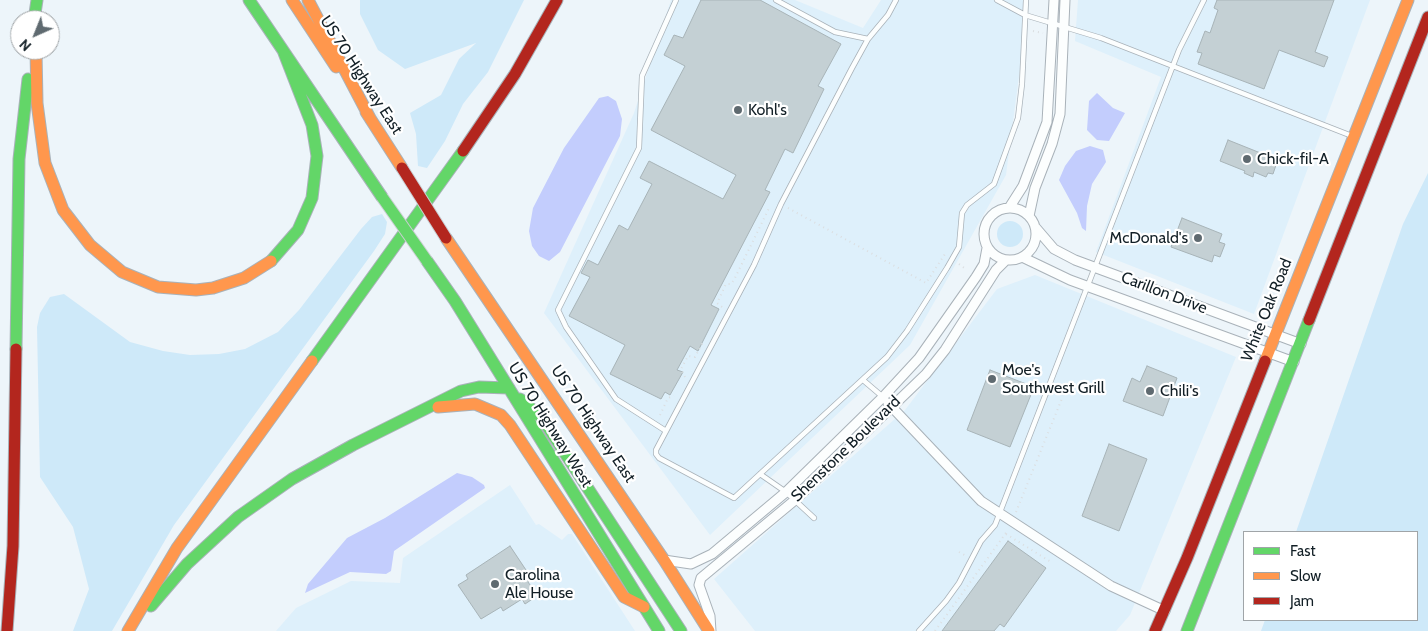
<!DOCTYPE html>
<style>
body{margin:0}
#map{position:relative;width:1428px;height:631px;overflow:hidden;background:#edf5fa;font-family:Cabin,sans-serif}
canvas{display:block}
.legend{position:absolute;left:1243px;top:531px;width:175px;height:90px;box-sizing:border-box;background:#fff;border:1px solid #a0a5a8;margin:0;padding:6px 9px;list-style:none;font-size:15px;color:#121f26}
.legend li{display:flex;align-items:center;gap:10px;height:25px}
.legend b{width:25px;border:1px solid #a0a5a8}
.north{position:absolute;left:10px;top:10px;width:50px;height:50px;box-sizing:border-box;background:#fff;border:1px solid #a0a5a8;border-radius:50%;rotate:224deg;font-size:14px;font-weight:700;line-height:20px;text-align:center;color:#121f26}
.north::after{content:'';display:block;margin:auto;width:18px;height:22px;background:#5f6a70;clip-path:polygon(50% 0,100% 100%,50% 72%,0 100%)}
</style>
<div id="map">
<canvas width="1428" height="631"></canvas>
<ul class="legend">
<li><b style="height:6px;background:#63d668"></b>Fast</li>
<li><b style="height:6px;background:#ff974d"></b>Slow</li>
<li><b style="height:6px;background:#b3261e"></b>Jam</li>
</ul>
<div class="north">N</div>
</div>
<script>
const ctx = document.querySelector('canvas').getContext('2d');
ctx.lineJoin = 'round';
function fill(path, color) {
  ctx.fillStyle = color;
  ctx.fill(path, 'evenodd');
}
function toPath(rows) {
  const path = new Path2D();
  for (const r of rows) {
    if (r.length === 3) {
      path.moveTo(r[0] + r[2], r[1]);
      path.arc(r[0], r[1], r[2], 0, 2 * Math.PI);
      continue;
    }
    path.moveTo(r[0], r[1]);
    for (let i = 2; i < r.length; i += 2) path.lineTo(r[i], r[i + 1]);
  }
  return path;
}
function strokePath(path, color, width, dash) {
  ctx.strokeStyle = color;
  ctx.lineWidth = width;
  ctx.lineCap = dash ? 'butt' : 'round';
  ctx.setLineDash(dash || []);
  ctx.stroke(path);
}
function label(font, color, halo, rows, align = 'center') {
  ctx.font = font + ' Cabin,sans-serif';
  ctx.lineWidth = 4.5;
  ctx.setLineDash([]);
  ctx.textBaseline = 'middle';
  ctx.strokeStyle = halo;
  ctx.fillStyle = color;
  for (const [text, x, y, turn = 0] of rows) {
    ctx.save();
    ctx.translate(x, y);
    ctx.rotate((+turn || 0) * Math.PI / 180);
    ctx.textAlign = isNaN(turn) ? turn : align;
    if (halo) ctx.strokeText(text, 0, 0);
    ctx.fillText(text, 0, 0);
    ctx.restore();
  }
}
fill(toPath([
 [671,0,795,0,863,28,881,0,1029,0,1006,175,910,345,710,535,544,313,634,113],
 [1078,0,1370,0,1254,314,1096,252,1161,77,1075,41],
 [1035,275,1236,357,1130,615,1116,631,755,631,714,579,905,410,997,289],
 [510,485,536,525,539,524,562,540,568,534,572,534,635,631,276,631,296,608,351,581,400,583,403,558]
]), '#def0fb');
fill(toPath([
 [360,0,524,0,488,72,463,104,445,141,427,168,418,166,416,134,410,113,441,95,459,59,476,43,405,69,378,50,360,14],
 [1428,173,1428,631,1261,631,1265,620,1417,620,1417,532,1296,532,1403,224],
 [382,214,387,222,385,234,374,251,174,525,112,631,73,631,89,589,73,527,40,477,37,327,40,313,50,297,64,294,130,342,163,351,190,355,219,354,245,349,278,332,299,310,361,229,372,217],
 [1010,234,13]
]), '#cee9f9');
fill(toPath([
 [1097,93,1113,108,1125,113,1109,141,1097,140,1087,130,1089,101],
 [608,96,616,101,622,119,620,136,560,252,549,261,539,256,532,246,529,231,533,208,564,148,599,98],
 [1090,146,1103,150,1106,162,1092,184,1087,206,1086,231,1082,228,1077,213,1059,180,1065,166,1076,151],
 [457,473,472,477,484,485,485,488,394,551,391,571,386,574,350,572,305,593,308,584,347,538,385,518]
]), '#c3cdfd');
const building = toPath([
 [701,0,760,0,841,44,818,86,824,89,793,153,785,149,765,190,770,192,711,305,719,309,698,351,690,346,677,370,683,372,670,395,665,392,661,399,610,374,625,345,569,316,590,277,581,273,588,260,598,265,619,225,628,230,652,184,640,178,649,161,723,199,736,175,651,130,685,66,664,55,674,35,683,38,701,0],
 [1217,0,1334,0,1315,52,1328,57,1324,67,1279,50,1264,89,1198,64,1202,53,1197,52,1205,31,1210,33,1218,10,1214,8,1217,0],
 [1228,140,1273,158,1272,160,1277,162,1273,174,1268,173,1266,177,1254,172,1253,177,1244,173,1245,171,1220,161,1228,140],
 [1182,218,1222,234,1219,242,1225,244,1220,257,1214,255,1212,262,1171,247,1182,218],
 [1147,366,1177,378,1163,416,1123,401,1132,378,1140,382,1147,366],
 [990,370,1034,387,1010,447,967,430,990,370],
 [1109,444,1147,459,1119,531,1082,516,1109,444],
 [1008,541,1046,568,1004,627,1000,624,994,631,942,631,1008,541],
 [510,546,532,579,528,582,535,592,531,594,534,598,525,604,522,599,503,611,501,607,481,619,458,585,468,579,466,575,510,546]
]);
fill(building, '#c4d0d4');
strokePath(building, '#a8b4b8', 1);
const lane = toPath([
 [776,0,835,32,868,39],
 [896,0,888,15,868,39,852,68,781,204,754,265,656,450,656,454,659,458,734,498,887,357,907,331,947,268,959,247,962,213,967,205,994,184,1018,118,1022,84,1026,0],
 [997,0,1025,15,1101,38,1352,136],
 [863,380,883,397],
 [666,431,616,399,566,327,558,310,639,148,642,76,676,0],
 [760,474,786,492,814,518],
 [919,631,946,601,959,583,981,541,995,525,1179,50,1204,0]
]);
const street = toPath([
 [1009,208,1023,186,1047,122,1054,0],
 [1010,234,26],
 [1029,216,1035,188,1052,144,1060,114,1065,0],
 [1036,228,1054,249,1075,260,1301,344],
 [1022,257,1070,280,1294,362],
 [888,403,981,501,1111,586,1165,611],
 [664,560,691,564,712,554,786,492,883,397,919,358,976,277,984,264,987,248],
 [711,631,710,616,699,585,701,578,795,500,926,374,945,350,996,270,1006,260]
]);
const fast = toPath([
 [249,0,382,197],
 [34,20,37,0],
 [271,261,298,230,312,198,317,156,312,125,284,53],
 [427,261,455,301,659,631],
 [16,349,19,159,28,79],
 [312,361,463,151],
 [520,399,542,418,681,631],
 [151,606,187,564,238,517,292,479,353,445,461,391,479,387,509,388],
 [1187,631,1309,320]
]);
const slow = toPath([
 [292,0,336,67],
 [308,0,371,120],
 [36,50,37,103,45,163,63,210,90,245,122,272,158,287,196,290,213,288,244,278,271,261],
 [366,112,402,168],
 [446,238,664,560,709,631],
 [1265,361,1408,0],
 [438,407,475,404,501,415,510,425,624,597,644,607],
 [128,631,177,548,312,361]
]);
const jam = toPath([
 [463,151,515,74,557,0],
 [1309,320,1428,17],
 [7,631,13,546,16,349],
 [1155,631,1187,558,1265,361]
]);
strokePath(lane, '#a9b2b9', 6);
strokePath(street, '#a9b2b9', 11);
strokePath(fast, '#a9b2b9', 13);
strokePath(slow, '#a9b2b9', 13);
strokePath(jam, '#a9b2b9', 13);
strokePath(toPath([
 [1033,31,1043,33],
 [788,208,926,283,945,254],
 [959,264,967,270],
 [722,307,717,303,726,284,731,284,734,280,770,206],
 [685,377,681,369,688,356,695,357,703,342],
 [660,415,668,398,674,396],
 [1016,512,1063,396],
 [1006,534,1051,562],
 [959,552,966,556],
 [935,631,1008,530]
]), '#dbdee0', 2, [1, 4]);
strokePath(lane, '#fcfefe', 4.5);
strokePath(street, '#fcfefe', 9);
strokePath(fast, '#63d668', 11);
strokePath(slow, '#ff974d', 11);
strokePath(jam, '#b3261e', 11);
const fastBridge = toPath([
 [382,197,427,261]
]);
const jamBridge = toPath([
 [402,168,446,238]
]);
strokePath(fastBridge, '#c9ced2', 13, []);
strokePath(jamBridge, '#c9ced2', 13, []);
strokePath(fastBridge, '#63d668', 11);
strokePath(jamBridge, '#b3261e', 11);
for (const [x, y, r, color] of [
 [738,110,5,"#5f6a70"],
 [1247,159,5,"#5f6a70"],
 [1198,238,5,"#5f6a70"],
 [992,379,5,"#5f6a70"],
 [1150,391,5,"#5f6a70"],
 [495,584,5,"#5f6a70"]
]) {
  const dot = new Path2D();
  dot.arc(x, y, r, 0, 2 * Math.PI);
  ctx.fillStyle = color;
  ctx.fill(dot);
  strokePath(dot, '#fff', 2);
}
label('16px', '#121f26', '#fff', [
 ["US 70 Highway East",361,75,57],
 ["Carillon Drive",1164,293,21],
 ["White Oak Road",1267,310,-68],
 ["US 70 Highway East",593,424,56],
 ["US 70 Highway West",550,425,58],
 ["Shenstone Boulevard",846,449,-44]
]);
label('16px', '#121f26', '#fff', [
 ["Kohl's",748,110],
 ["Chick-fil-A",1257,159],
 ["McDonald's",1188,238,"right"],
 ["Moe's",1002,370],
 ["Southwest Grill",1002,388],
 ["Chili's",1160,391],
 ["Carolina",505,575],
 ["Ale House",505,593]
], 'left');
</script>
